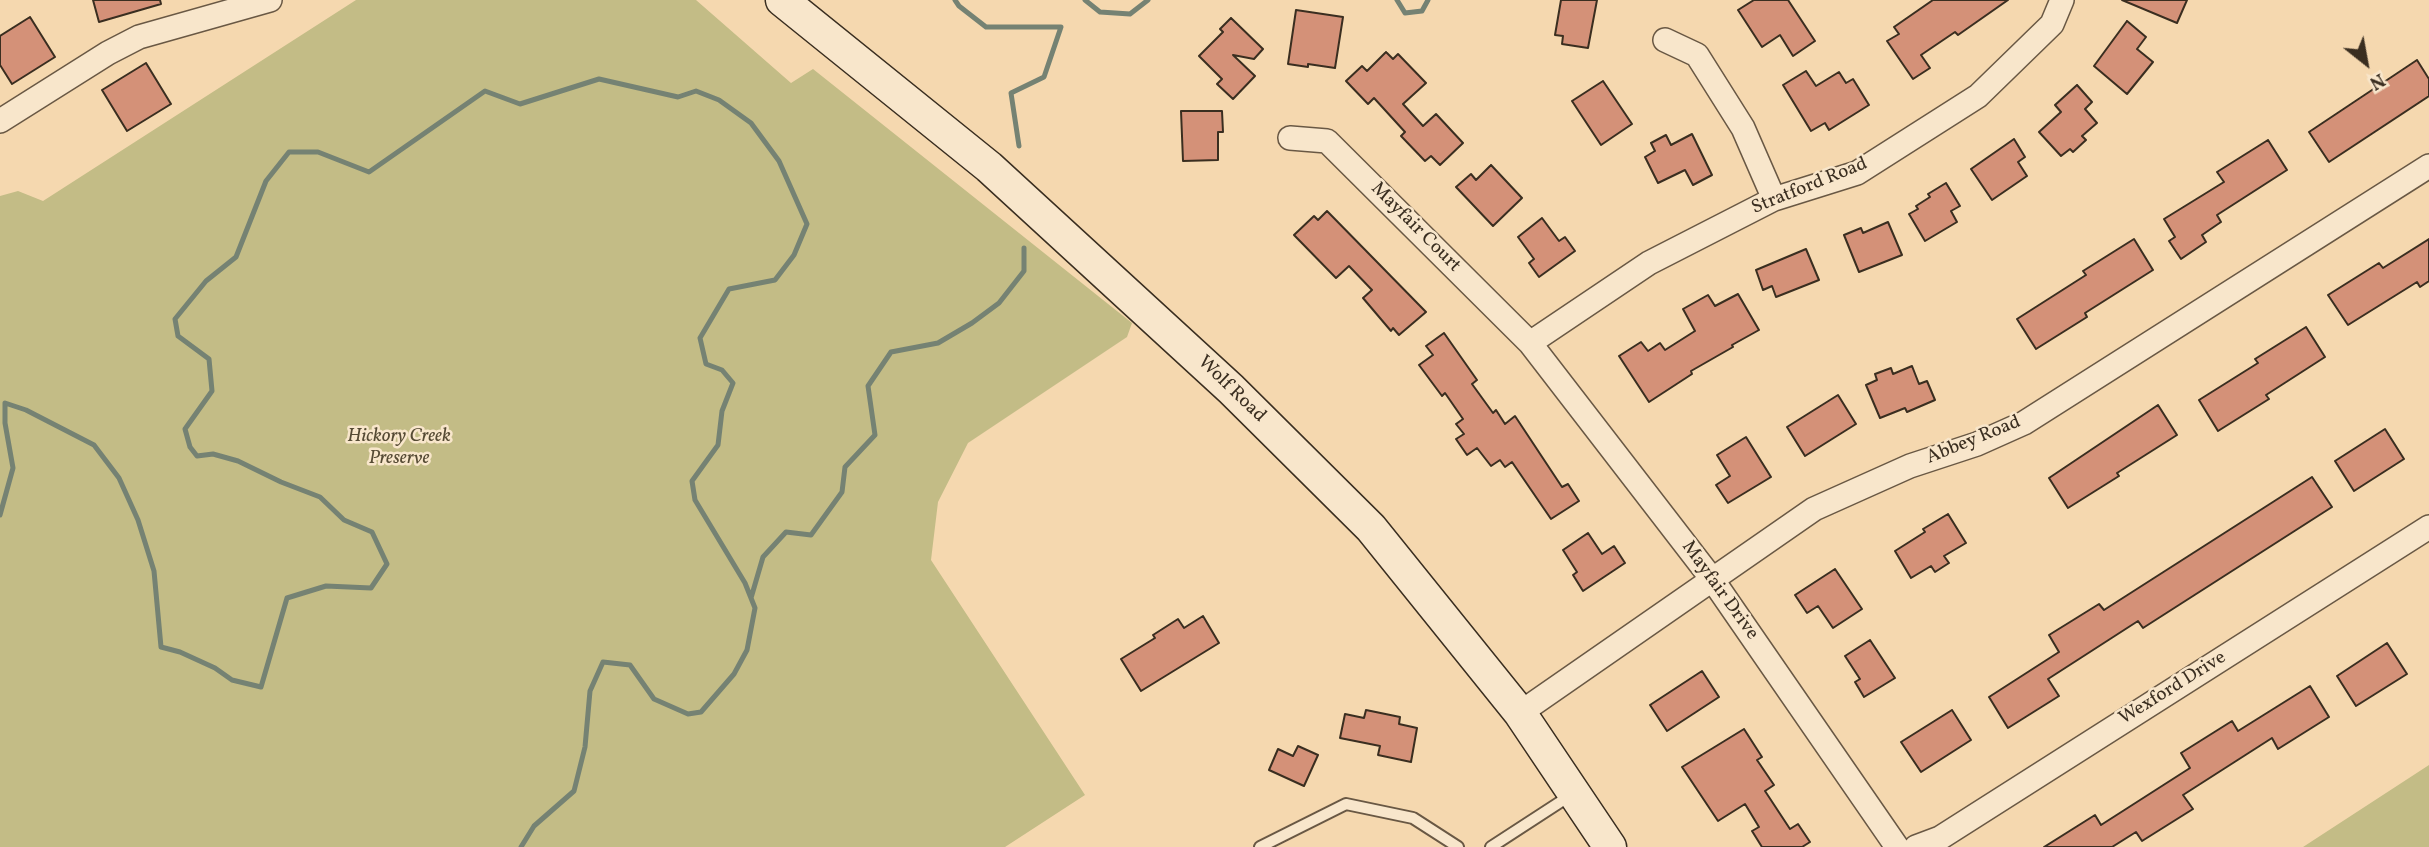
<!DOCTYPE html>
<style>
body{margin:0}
#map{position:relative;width:2429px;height:847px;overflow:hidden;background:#f5d8af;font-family:Vollkorn,serif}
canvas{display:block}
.north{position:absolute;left:2331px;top:28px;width:70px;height:70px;-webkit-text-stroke:5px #f8e6cb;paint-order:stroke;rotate:149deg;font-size:19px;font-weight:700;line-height:28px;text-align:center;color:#3a2e20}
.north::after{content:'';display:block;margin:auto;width:24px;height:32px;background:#3a2e20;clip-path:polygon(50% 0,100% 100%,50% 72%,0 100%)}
</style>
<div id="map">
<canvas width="2429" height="847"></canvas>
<div class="north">N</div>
</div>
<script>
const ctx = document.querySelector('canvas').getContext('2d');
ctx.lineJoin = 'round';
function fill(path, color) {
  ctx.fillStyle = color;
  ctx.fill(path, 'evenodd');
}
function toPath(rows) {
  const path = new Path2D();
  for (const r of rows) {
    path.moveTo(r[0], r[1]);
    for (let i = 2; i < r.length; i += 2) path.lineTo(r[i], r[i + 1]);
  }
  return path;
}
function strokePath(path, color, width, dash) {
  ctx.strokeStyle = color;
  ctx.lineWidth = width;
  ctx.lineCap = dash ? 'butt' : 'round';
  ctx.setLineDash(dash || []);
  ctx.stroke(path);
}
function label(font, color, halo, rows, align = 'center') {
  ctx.font = font + ' Vollkorn,serif';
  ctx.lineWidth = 5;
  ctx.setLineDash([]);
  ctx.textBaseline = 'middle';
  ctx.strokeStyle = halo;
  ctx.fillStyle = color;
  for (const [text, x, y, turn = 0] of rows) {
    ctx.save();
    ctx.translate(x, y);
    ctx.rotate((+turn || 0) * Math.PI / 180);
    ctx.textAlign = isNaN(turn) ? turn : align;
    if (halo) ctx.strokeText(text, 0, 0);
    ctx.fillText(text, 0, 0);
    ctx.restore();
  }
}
fill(toPath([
 [356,0,696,0,791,83,813,69,1132,323,1127,337,968,443,938,502,931,560,1085,795,1005,847,0,847,0,196,18,191,43,201],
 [2429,765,2429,847,2303,847]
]), '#c3bc86');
strokePath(toPath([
 [955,0,959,6,986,27,1061,27,1044,77,1011,93,1019,146],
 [1085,0,1100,12,1130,14,1148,0],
 [1397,0,1405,13,1422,11,1428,0],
 [0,515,13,468,5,423,5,403,26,410,94,445,119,478,138,520,154,571,161,647,180,652,215,668,232,680,261,687,287,598,326,586,371,588,387,564,372,532,344,520,320,497,281,482,238,461,213,454,197,456,190,447,185,429,212,391,209,359,178,336,175,319,206,281,236,257,266,181,289,152,318,152,369,172,485,91,520,104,599,79,678,97,696,91,719,100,751,123,779,161,807,224,794,255,775,280,729,289,700,338,706,364,722,370,733,383,722,411,718,445,692,481,695,500,745,583,755,608,747,650,734,674,701,712,688,714,654,699,630,665,603,662,590,691,585,747,574,791,534,826,521,847],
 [751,598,763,557,786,532,811,535,842,492,845,467,875,435,868,386,891,352,938,343,972,323,999,303,1024,271,1024,248]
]), '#758273', 5);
const building = toPath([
 [93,0,160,0,161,4,99,22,93,0],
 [1561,0,1597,0,1588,48,1562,44,1563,36,1555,35,1561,0],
 [1754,0,1788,0,1815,41,1793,56,1780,35,1762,47,1738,10,1754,0],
 [1933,0,2008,0,1958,35,1955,32,1921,55,1930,68,1913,79,1887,41,1899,34,1894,27,1933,0],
 [2122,0,2187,0,2177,23,2122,0],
 [1296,10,1343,17,1335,68,1308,64,1308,67,1288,64,1296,10],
 [30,17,55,57,12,84,0,65,0,36,30,17],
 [1231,18,1263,49,1254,59,1233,55,1255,76,1233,99,1217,84,1222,79,1199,56,1223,32,1220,29,1231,18],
 [2127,21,2146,37,2137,49,2153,62,2127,94,2094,66,2127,21],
 [1386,52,1393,59,1398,54,1426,83,1403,104,1423,126,1436,114,1463,143,1440,165,1431,156,1425,161,1401,136,1405,132,1374,98,1368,104,1346,81,1362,66,1367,71,1386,52],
 [2417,60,2429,79,2429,96,2329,162,2309,132,2417,60],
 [146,63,171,104,127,131,102,90,146,63],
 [1806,71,1816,86,1839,72,1846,83,1853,79,1869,105,1829,130,1825,123,1811,131,1783,85,1806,71],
 [1603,81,1632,124,1601,145,1572,101,1603,81],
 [2077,85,2092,102,2085,109,2097,123,2082,136,2086,140,2073,152,2070,149,2061,156,2039,132,2061,112,2055,105,2077,85],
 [1181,111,1222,111,1223,132,1218,132,1218,160,1183,161,1181,111],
 [1692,134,1712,175,1693,185,1685,170,1658,183,1645,157,1655,151,1651,143,1666,135,1671,145,1692,134],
 [2014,139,2025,157,2018,162,2027,176,1992,200,1971,169,2014,139],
 [2268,140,2287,170,2217,215,2221,222,2202,235,2206,242,2181,259,2169,241,2175,237,2164,219,2224,182,2217,172,2268,140],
 [1491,165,1522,198,1493,226,1456,187,1471,174,1476,180,1491,165],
 [1946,183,1960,206,1951,211,1957,222,1925,241,1909,214,1918,209,1916,206,1930,197,1928,194,1946,183],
 [1327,211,1426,312,1399,335,1393,328,1391,331,1363,298,1372,290,1349,266,1336,278,1294,235,1314,216,1318,220,1327,211],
 [1542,218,1559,241,1565,237,1575,251,1539,277,1529,263,1534,259,1518,237,1542,218],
 [1888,222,1902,255,1859,272,1844,235,1861,228,1863,233,1888,222],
 [2134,239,2153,270,2085,313,2087,317,2036,349,2017,319,2086,275,2083,271,2134,239],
 [2429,239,2429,281,2420,287,2417,282,2348,325,2328,295,2379,263,2383,268,2429,239],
 [1806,249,1819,280,1776,297,1772,286,1763,290,1756,270,1806,249],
 [1738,294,1759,330,1732,345,1733,347,1691,371,1692,374,1649,402,1619,356,1641,342,1648,351,1660,343,1665,350,1695,331,1683,309,1708,295,1715,306,1738,294],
 [2306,327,2325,357,2266,395,2269,399,2218,431,2199,400,2258,363,2255,359,2306,327],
 [1444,333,1477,380,1472,384,1493,413,1496,410,1505,424,1515,416,1562,487,1568,484,1579,501,1551,519,1512,462,1505,467,1500,460,1491,466,1477,448,1467,455,1456,439,1464,434,1456,424,1463,419,1445,393,1442,396,1419,365,1433,355,1426,346,1444,333],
 [1912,366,1919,384,1927,381,1935,400,1907,412,1905,408,1880,418,1866,385,1877,380,1875,374,1891,368,1893,374,1912,366],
 [1838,395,1856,424,1805,456,1787,427,1838,395],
 [2158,405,2177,435,2117,473,2119,476,2068,508,2049,478,2158,405],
 [2385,429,2404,459,2354,491,2335,461,2385,429],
 [1746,437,1771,477,1728,503,1716,485,1730,476,1717,455,1746,437],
 [2312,477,2332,507,2143,628,2138,621,2048,679,2059,696,2008,728,1989,697,2059,652,2049,635,2099,604,2104,610,2312,477],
 [1948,514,1966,543,1944,556,1949,563,1935,572,1931,566,1911,578,1895,551,1925,532,1923,529,1948,514],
 [1588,533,1602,554,1614,546,1625,563,1583,591,1573,575,1577,572,1563,550,1588,533],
 [1835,569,1862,609,1833,628,1818,606,1807,613,1795,595,1835,569],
 [1203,616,1219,643,1141,691,1121,659,1155,638,1153,635,1178,619,1184,628,1203,616],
 [1870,640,1895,678,1864,697,1855,682,1860,679,1845,656,1870,640],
 [2387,643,2407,674,2356,706,2337,676,2387,643],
 [1702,671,1719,697,1667,731,1650,705,1702,671],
 [2310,686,2329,717,2278,749,2272,738,2183,795,2193,809,2142,841,2136,832,2112,847,2044,847,2095,815,2101,825,2190,768,2181,753,2232,721,2238,731,2310,686],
 [1366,710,1400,717,1399,724,1417,728,1411,762,1378,755,1380,746,1340,738,1345,714,1364,718,1366,710],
 [1952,710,1971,740,1921,772,1901,742,1952,710],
 [1744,729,1762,757,1757,760,1774,785,1765,791,1790,829,1798,824,1810,842,1802,847,1762,847,1752,831,1759,827,1745,804,1718,821,1682,767,1744,729],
 [1298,746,1318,755,1304,786,1269,770,1278,749,1293,756,1298,746]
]);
fill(building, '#d49178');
strokePath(building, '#3a2e20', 2);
const lane = toPath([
 [1260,847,1346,804,1413,818,1458,847],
 [1491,847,1571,795]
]);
const street = toPath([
 [1665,40,1697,55,1743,128,1774,199],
 [0,121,108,53,139,37,270,0],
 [1290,138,1327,141,1530,343,1712,579,1897,847],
 [1530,343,1649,263,1774,199,1857,173,1978,96,2052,24,2062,0],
 [1520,713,1814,509,1910,466,1977,444,2024,423,2429,166],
 [1916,847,1940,838,2429,527]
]);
const secondary = toPath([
 [782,0,989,167,1231,389,1371,528,1520,713,1610,847]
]);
strokePath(lane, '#695844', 14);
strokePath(street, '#695844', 26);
strokePath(secondary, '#3a2e20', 35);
strokePath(lane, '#f8e6cb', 10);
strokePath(street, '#f8e6cb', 23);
strokePath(secondary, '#f8e6cb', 32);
label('19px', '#3a2e20', '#f8e6cb', [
 ["Stratford Road",1810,187,-22],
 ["Mayfair Court",1415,228,45],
 ["Wolf Road",1231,390,44],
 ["Abbey Road",1974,441,-22],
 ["Mayfair Drive",1719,591,54],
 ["Wexford Drive",2173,689,-32]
]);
label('italic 19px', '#554a34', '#f8e6cb', [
 ["Hickory Creek",399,438],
 ["Preserve",399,460]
]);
</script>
